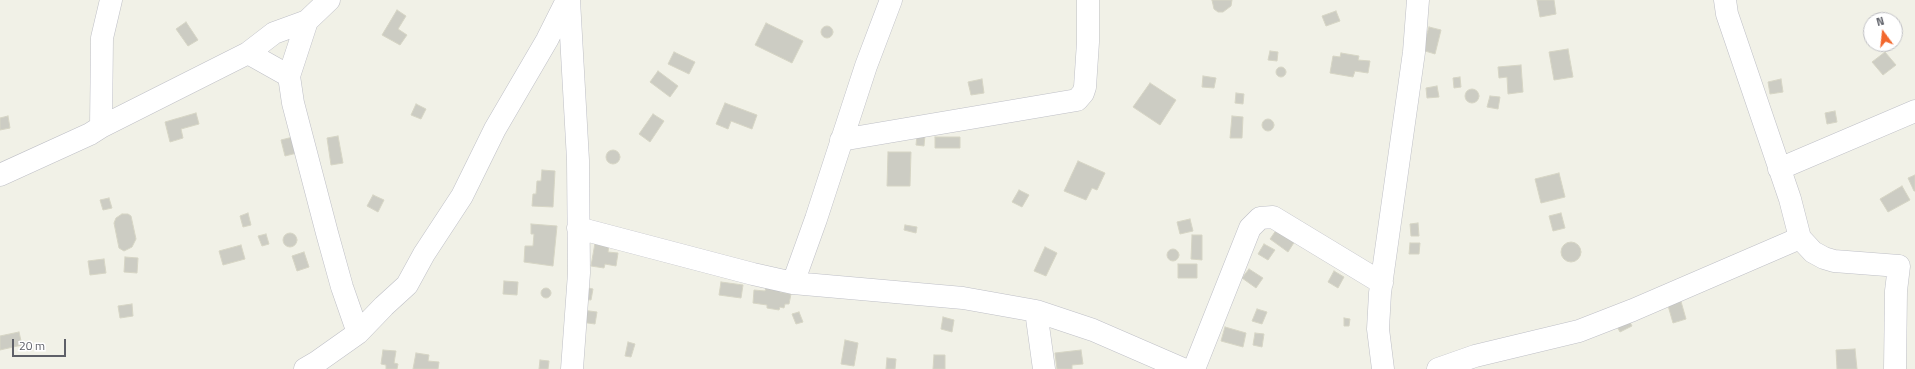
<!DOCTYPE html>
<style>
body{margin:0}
#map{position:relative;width:1915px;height:369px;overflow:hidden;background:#f1f1e7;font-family:"Titillium Web",sans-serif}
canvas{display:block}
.north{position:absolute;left:1863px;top:12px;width:40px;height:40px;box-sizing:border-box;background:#fff;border:1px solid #bfbfc3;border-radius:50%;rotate:345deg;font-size:11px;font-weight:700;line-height:16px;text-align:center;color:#5e6068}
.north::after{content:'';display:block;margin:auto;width:14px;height:18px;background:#f2672c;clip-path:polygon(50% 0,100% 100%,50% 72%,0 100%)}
.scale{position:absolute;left:12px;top:339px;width:54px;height:18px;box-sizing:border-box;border:2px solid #5e6068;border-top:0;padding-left:5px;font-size:12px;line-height:14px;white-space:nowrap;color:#5e6068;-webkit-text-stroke:3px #fff;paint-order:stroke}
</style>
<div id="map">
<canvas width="1915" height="369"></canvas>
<div class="north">N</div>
<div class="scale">20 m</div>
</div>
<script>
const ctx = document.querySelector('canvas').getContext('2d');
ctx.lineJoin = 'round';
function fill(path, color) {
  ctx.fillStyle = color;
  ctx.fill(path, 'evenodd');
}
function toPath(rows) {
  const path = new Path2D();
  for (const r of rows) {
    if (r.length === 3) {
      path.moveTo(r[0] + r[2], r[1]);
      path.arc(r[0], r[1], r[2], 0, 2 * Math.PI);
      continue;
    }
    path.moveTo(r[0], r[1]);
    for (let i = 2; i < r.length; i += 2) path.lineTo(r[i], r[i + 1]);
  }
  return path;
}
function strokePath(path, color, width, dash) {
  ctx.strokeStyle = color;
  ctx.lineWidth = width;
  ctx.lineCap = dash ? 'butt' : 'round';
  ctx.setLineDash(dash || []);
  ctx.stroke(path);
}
const building = toPath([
 [1212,0,1232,0,1231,6,1223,12,1218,12,1214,9,1212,0],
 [1537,0,1554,0,1556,14,1540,17,1537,0],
 [397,10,406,16,398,29,407,35,400,45,382,35,397,10],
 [1336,11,1340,21,1326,26,1322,16,1336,11],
 [186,22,198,40,188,46,176,29,186,22],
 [766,23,803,41,792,63,755,45,766,23],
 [827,32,6],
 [1429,27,1441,30,1435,54,1422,50,1429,27],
 [1568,49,1573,77,1554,80,1549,52,1568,49],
 [1270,51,1278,52,1277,61,1268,60,1270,51],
 [674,52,695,62,689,74,668,64,674,52],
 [1885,52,1896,65,1883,75,1872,62,1885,52],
 [1341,53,1359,56,1358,60,1370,61,1368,73,1355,71,1353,77,1330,73,1333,56,1340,57,1341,53],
 [1521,65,1523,92,1508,94,1507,77,1499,78,1498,67,1521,65],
 [1281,72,5],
 [658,71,678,86,670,97,650,82,658,71],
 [1203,76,1216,78,1214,88,1202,87,1203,76],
 [1460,77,1461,87,1454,88,1453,78,1460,77],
 [982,79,984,93,971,95,968,82,982,79],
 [1781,79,1783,92,1770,94,1768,82,1781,79],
 [1150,83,1176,100,1160,125,1133,107,1150,83],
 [1437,86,1439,97,1427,98,1426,88,1437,86],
 [1472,96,7],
 [1236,93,1244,94,1243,104,1235,103,1236,93],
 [1490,96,1500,97,1498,109,1487,107,1490,96],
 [725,103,757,115,752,129,731,121,728,129,716,124,725,103],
 [416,104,426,109,421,119,411,115,416,104],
 [1835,111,1837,122,1827,124,1825,113,1835,111],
 [196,113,199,124,181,129,183,138,170,142,165,122,196,113],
 [653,114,664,121,650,142,639,134,653,114],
 [8,116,10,128,0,130,0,118,8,116],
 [1232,116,1243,117,1242,138,1230,138,1232,116],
 [1268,125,6],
 [917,135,925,135,924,146,916,145,917,135],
 [338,136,343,163,331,165,327,138,338,136],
 [293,137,297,153,285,156,281,140,293,137],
 [935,137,960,137,960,148,935,148,935,137],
 [613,157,7],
 [888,152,911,152,910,186,887,186,888,152],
 [1078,161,1105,173,1097,190,1092,188,1086,200,1064,191,1078,161],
 [542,170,555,171,553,207,532,206,533,194,536,194,537,181,541,181,542,170],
 [1559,173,1565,197,1541,203,1535,179,1559,173],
 [1915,175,1915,191,1914,191,1908,178,1915,175],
 [1902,186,1910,200,1888,212,1880,199,1902,186],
 [1019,190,1029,195,1022,207,1012,202,1019,190],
 [373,195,384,200,378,212,367,206,373,195],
 [109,198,112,208,103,210,100,200,109,198],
 [248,213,251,225,243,227,240,216,248,213],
 [1561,213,1565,228,1553,231,1549,216,1561,213],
 [122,214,128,214,131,216,136,239,132,247,124,251,119,248,114,223,116,218,122,214],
 [1190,219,1193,231,1180,234,1177,222,1190,219],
 [1418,223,1419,236,1411,236,1410,224,1418,223],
 [531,224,557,226,553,266,524,262,525,246,533,246,534,234,531,234,531,224],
 [905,225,917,227,916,233,904,230,905,225],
 [1277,229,1295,241,1288,252,1270,239,1277,229],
 [290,240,7],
 [266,234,269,244,262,246,258,236,266,234],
 [1192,235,1202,235,1202,260,1191,259,1192,235],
 [1571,252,10],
 [595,243,609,245,608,252,618,253,616,266,605,264,604,268,591,266,595,243],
 [1410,243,1420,243,1419,254,1409,254,1410,243],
 [1264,244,1275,250,1268,260,1258,254,1264,244],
 [241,245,245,259,223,265,219,251,241,245],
 [1045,247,1057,253,1046,276,1034,271,1045,247],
 [1173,255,6],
 [304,252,309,267,297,271,292,256,304,252],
 [125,257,138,258,137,273,124,272,125,257],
 [104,259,106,273,90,275,88,261,104,259],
 [1178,264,1197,264,1197,278,1178,278,1178,264],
 [1249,269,1263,278,1256,288,1242,278,1249,269],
 [1334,271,1344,277,1338,288,1328,282,1334,271],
 [504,281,518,282,517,295,503,294,504,281],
 [721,282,743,285,741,298,719,295,721,282],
 [584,287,593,289,591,300,583,299,584,287],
 [546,293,5],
 [766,288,780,289,780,292,791,294,789,304,785,304,784,308,780,307,779,310,767,308,767,305,753,303,754,290,765,291,766,288],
 [1680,298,1686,319,1673,323,1667,302,1680,298],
 [132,304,133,316,120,318,118,306,132,304],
 [1257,309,1267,312,1262,324,1252,321,1257,309],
 [582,310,597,312,595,324,580,322,582,310],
 [799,312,803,322,796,324,792,314,799,312],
 [943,317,954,320,952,332,941,329,943,317],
 [1627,317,1632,326,1620,332,1615,323,1627,317],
 [1344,318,1350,319,1349,326,1344,326,1344,318],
 [1225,327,1246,333,1243,347,1221,341,1225,327],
 [19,332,22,345,0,350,0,336,19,332],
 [1255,333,1264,334,1262,347,1253,345,1255,333],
 [845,340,858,343,854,366,841,364,845,340],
 [628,342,635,344,631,357,625,356,628,342],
 [1855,349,1857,369,1837,369,1836,350,1855,349],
 [383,350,396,351,394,363,398,364,397,369,386,369,386,365,381,364,383,350],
 [1081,350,1083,364,1072,365,1072,369,1057,369,1055,353,1081,350],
 [416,353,429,355,428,361,439,362,438,369,413,369,416,353],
 [934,355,945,355,945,369,933,369,934,355],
 [887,358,896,359,895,369,886,369,887,358],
 [540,360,549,361,548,369,539,369,540,360]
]);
fill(building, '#ccccc3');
strokePath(building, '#d6d5c5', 1);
const minor = toPath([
 [111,0,102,38,101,127,248,53,274,33,307,21,329,0],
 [569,0,578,160,579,273,572,369],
 [248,53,289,76,293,103,327,233,342,287,358,333],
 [289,76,307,21],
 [841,140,1077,100,1083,93,1085,87,1088,42,1088,0],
 [1779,169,1915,111],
 [0,175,90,134,101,127],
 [578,228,753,274,793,283,963,298,1036,311,1093,330,1183,369],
 [1800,238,1813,252,1824,258,1834,261,1899,266,1896,291,1895,369],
 [793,283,816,219,866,66,891,0],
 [1036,311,1044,369],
 [305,369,317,362,358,333,384,306,407,285,424,254,462,196,495,129,547,40,567,0],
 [1194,369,1250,228,1260,218,1273,217,1382,283],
 [1383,369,1378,329,1380,293,1414,52,1418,0],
 [1438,369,1475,356,1579,331,1633,310,1800,238,1790,199,1727,14,1725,0]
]);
strokePath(minor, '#bebfc6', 23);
strokePath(minor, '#fff', 22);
</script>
